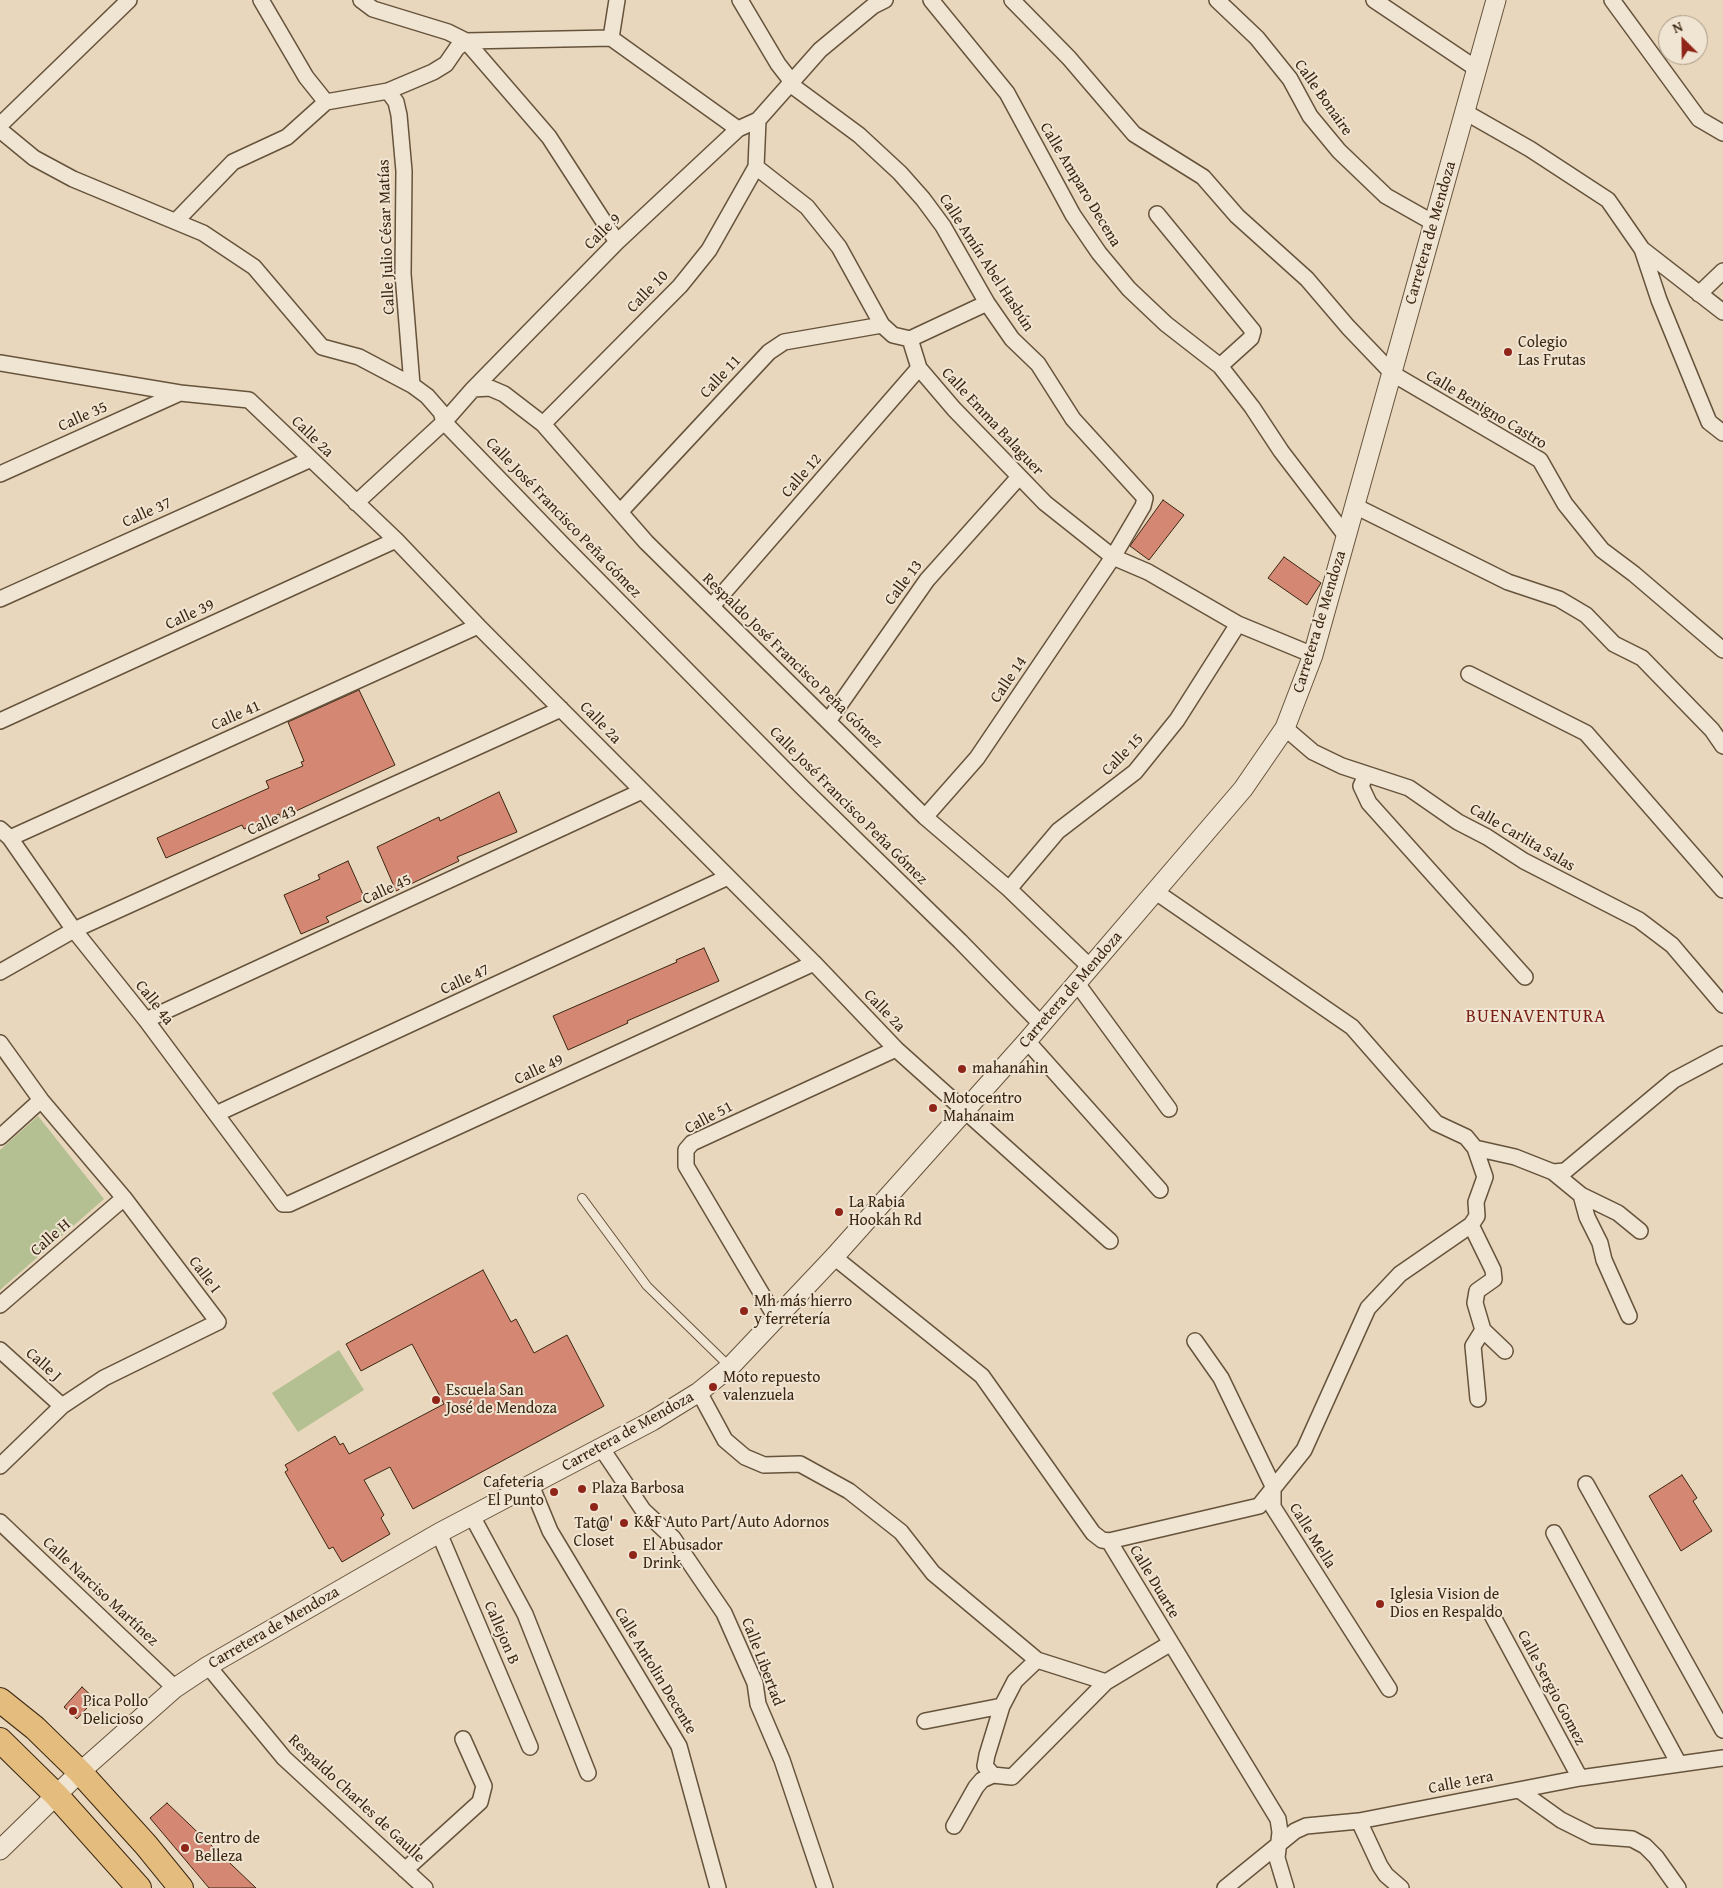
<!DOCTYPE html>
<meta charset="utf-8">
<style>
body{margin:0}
#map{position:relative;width:1723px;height:1888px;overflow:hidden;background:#e8d7bc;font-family:"Gentium Book Plus",serif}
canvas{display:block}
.north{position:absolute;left:1658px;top:15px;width:50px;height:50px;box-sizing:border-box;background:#f0e5d3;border:1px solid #a89985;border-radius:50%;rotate:337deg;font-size:14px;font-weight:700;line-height:20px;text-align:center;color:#3b2711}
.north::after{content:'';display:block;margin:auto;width:18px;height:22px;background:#8f2418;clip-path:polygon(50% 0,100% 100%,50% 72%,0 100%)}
</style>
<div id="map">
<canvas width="1723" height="1888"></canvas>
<div class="north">N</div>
</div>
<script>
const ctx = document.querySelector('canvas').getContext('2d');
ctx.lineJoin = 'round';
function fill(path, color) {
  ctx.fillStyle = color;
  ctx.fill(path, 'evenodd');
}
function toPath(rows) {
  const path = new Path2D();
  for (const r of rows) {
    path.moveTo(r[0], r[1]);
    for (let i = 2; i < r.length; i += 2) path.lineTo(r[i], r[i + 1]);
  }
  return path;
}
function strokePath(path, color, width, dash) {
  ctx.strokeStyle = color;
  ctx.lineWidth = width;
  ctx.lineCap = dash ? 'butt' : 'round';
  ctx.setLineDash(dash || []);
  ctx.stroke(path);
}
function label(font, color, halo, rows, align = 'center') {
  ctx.font = font + ' "Gentium Book Plus",serif';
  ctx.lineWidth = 4;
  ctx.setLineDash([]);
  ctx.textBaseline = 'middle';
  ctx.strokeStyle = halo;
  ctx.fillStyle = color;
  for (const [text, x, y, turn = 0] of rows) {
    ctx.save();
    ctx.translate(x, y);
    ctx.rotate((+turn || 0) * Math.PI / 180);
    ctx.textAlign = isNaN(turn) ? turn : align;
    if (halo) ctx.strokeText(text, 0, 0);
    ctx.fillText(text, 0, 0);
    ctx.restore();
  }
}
fill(toPath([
 [38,1116,104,1199,0,1290,0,1150],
 [339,1350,364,1390,298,1432,272,1393]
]), '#b4bf92');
const building = toPath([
 [1163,500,1184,515,1149,560,1130,546,1163,500],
 [1284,557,1321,583,1307,605,1268,578,1284,557],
 [359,690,395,765,281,818,279,814,244,829,242,825,166,858,157,838,269,788,266,781,303,766,301,762,304,761,288,722,359,690],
 [499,792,517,832,457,857,459,861,396,891,377,847,439,817,440,821,499,792],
 [348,861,365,899,326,917,329,922,301,934,284,895,320,879,318,875,348,861],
 [704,948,719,981,627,1021,628,1023,568,1050,553,1016,677,962,676,960,704,948],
 [483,1270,511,1322,516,1319,534,1353,567,1335,604,1406,413,1509,390,1467,364,1480,384,1515,381,1518,390,1534,342,1562,333,1547,329,1549,285,1472,288,1470,285,1465,335,1436,340,1445,343,1443,349,1454,444,1404,412,1344,361,1371,346,1344,483,1270],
 [1682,1475,1697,1498,1693,1501,1712,1531,1681,1551,1649,1496,1682,1475],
 [82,1687,95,1699,77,1719,64,1707,82,1687],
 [167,1803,256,1888,209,1888,150,1818,167,1803]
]);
fill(building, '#d48874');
strokePath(building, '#3b2711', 1);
const service = toPath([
 [582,1198,647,1286,730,1367]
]);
const minor = toPath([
 [261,0,306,77,326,102],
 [361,0,373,9,448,32,466,41,549,137,617,242],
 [740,0,778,64,792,82],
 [931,0,1007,93,1073,215,1099,253,1129,289,1166,324,1220,366,1252,407,1281,451,1346,536],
 [1012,0,1069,58,1134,134,1203,177,1237,216,1307,279,1348,327,1393,374,1540,460,1565,504,1602,550,1634,574,1723,650],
 [1217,0,1257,38,1290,79,1310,116,1339,151,1386,196,1432,222],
 [1374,0,1477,69],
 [1612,0,1699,119,1723,133],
 [611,38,617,0],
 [790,84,859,135,900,173,923,199,943,226,987,303,1012,339,1038,364,1073,419,1145,498,1143,506,1113,557,977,758,925,817],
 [388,91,396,102,399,115,404,171,403,274,412,385],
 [1465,112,1530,149,1608,200,1642,249,1659,300,1709,422,1723,433],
 [758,120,756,167,807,207,839,247,882,325,893,335,910,339,919,368,954,409,1045,503,1113,557,1148,572,1238,624,1313,655],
 [0,125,129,0],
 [0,130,34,158,73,179,203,233,254,267,322,347,359,357,412,385,427,396,441,412,444,422,563,545,803,788,960,941,1041,1024],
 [1157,214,1253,331,1251,338,1220,366],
 [176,221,233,162,287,137,326,102,388,91,433,72,446,64,457,48,466,41,611,38,738,129],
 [1642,249,1723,312],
 [1699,294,1723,271],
 [910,339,987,303],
 [0,363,180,393,249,400,396,540,478,626,814,963,896,1049,1110,1241],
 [473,389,490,388,504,394,543,424,646,542,925,817,1009,889,1089,966],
 [543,424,680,286,709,250,756,167],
 [0,474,180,393],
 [356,503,444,422,473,389,617,242,738,129,758,120,820,50,873,6,885,0],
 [1355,506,1508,582,1559,599,1586,615,1614,644,1642,658,1712,730,1723,746],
 [620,512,769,352,784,342,882,325],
 [0,599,309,460],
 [712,606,919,368],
 [1469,674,1586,733,1723,890],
 [829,720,927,580,1019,477],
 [0,721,396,540],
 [1285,728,1313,752,1342,766,1409,788,1458,822,1487,837,1524,861,1639,920,1672,945,1723,1005],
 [1366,775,1361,786,1369,803,1525,977],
 [0,829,10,838,74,930,146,1020,283,1204,289,1204,814,963],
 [10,838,478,626],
 [1009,889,1058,831,1135,772,1177,720,1238,624],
 [1156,892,1352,1027,1436,1123,1466,1137,1475,1148,1515,1157,1553,1172,1565,1171,1674,1080,1723,1054],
 [0,972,74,930,561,709],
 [1076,982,1169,1109],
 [146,1020,642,791],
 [1027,1041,1160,1190],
 [0,1043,41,1100,124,1198,218,1322,104,1378,62,1406,0,1466],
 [216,1114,728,877],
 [0,1137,41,1100],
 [1553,1172,1581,1195,1618,1213,1640,1231],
 [1581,1195,1587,1217,1600,1243,1604,1260,1629,1316],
 [1471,1225,1493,1270,1494,1279,1477,1291,1475,1303,1483,1330,1505,1351],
 [834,1257,982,1376,1093,1533,1102,1540,1109,1541,1278,1819,1280,1832,1277,1858,1286,1888],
 [0,1305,124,1198],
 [776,1318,686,1166,686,1150,692,1143,896,1049],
 [1195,1341,1221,1378,1273,1486,1273,1507,1389,1689],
 [0,1350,62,1406],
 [699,1392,725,1440,745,1457,764,1465,800,1464,849,1491,901,1532,933,1573,1037,1660,1106,1682],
 [1478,1399,1473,1346,1483,1330],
 [602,1449,643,1510,673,1538,724,1613,755,1683,758,1704,782,1760,825,1888],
 [1586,1484,1723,1730],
 [531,1485,550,1531,679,1746,718,1888],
 [472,1516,525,1614,588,1773],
 [0,1522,175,1688],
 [439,1533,530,1747],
 [1554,1533,1679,1764],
 [1109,1541,1259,1506,1304,1450,1368,1308,1400,1274,1471,1225,1477,1216,1476,1202,1485,1177,1475,1148],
 [1492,1615,1580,1778],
 [1037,1660,1015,1681,1002,1706,987,1755,985,1766,993,1775,1012,1777,1106,1682,1171,1643],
 [208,1666,284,1758,425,1888],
 [925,1721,1002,1706],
 [1519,1790,1561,1820,1593,1836,1632,1839,1645,1846,1656,1857,1678,1888],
 [1359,1821,1380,1866,1386,1875,1401,1888],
 [954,1826,976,1787,982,1780,993,1775],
 [405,1870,480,1802,484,1786,463,1739],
 [1225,1888,1295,1831,1306,1826,1359,1821,1580,1778,1723,1758]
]);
const tertiary = toPath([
 [0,1850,80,1772,175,1688,208,1666,439,1533,652,1421,699,1392,730,1367,834,1257,1027,1041,1243,789,1285,728,1313,655,1496,0]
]);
const primary = toPath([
 [0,1700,35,1728,80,1772,146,1845,181,1888],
 [0,1740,56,1795,139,1888]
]);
strokePath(service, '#66533c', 10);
strokePath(minor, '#66533c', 18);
strokePath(tertiary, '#66533c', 21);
strokePath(primary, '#3b2711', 26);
strokePath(service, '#f0e5d3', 8);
strokePath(minor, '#f0e5d3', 15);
strokePath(tertiary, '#f0e5d3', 19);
strokePath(primary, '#e4bc7e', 24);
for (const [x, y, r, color] of [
 [1508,352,5,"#8f2418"],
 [962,1069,5,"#8f2418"],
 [933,1108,5,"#8f2418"],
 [839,1212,5,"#8f2418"],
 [744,1311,5,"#8f2418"],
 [713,1387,5,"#8f2418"],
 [436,1400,5,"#8f2418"],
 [582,1489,5,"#8f2418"],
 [554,1492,5,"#8f2418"],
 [594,1507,5,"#8f2418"],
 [624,1523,5,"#8f2418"],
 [633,1555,5,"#8f2418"],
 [1380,1604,5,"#8f2418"],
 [73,1711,5,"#8f2418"],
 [185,1848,5,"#8f2418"]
]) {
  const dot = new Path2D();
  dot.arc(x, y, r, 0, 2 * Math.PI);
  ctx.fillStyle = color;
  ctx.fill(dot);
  strokePath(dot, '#f0e5d3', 2);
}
label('16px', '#3b2711', '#f0e5d3', [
 ["Calle Bonaire",1323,98,55],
 ["Calle Amparo Decena",1080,185,59],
 ["Calle 9",603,232,-44],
 ["Carretera de Mendoza",1431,233,-74],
 ["Calle Julio César Matías",387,237,-92],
 ["Calle Amín Abel Hasbún",986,263,57],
 ["Calle 10",648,292,-46],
 ["Calle 11",721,377,-47],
 ["Calle Benigno Castro",1486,410,31],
 ["Calle 35",83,417,-24],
 ["Calle Emma Balaguer",992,422,47],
 ["Calle 2a",312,437,44],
 ["Calle 12",802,476,-49],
 ["Calle 37",147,513,-24],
 ["Calle José Francisco Peña Gómez",563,518,46],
 ["Calle 13",904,583,-53],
 ["Calle 39",190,615,-25],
 ["Carretera de Mendoza",1320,622,-73],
 ["Respaldo José Francisco Peña Gómez",792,661,44],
 ["Calle 14",1009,680,-56],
 ["Calle 41",236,716,-24],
 ["Calle 2a",600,723,46],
 ["Calle 15",1123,755,-46],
 ["Calle José Francisco Peña Gómez",848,806,45],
 ["Calle 43",272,821,-24],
 ["Calle Carlita Salas",1522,838,30],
 ["Calle 45",387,890,-25],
 ["Calle 47",465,980,-25],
 ["Carretera de Mendoza",1071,990,-49],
 ["Calle 4a",154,1003,52],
 ["Calle 2a",884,1011,46],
 ["Calle 49",539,1070,-25],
 ["Calle 51",709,1118,-28],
 ["Calle H",51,1238,-41],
 ["Calle I",204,1275,53],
 ["Calle J",43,1365,42],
 ["Carretera de Mendoza",628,1432,-29],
 ["Calle Mella",1312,1536,58],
 ["Calle Duarte",1154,1582,59],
 ["Calle Narciso Martínez",100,1592,43],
 ["Carretera de Mendoza",274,1628,-30],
 ["Callejon B",501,1633,67],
 ["Calle Libertad",762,1662,69],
 ["Calle Antolin Decente",655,1671,59],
 ["Calle Sergio Gomez",1551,1688,62],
 ["Calle 1era",1461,1783,-11],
 ["Respaldo Charles de Gaulle",356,1799,43]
]);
label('16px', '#3b2711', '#f0e5d3', [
 ["Colegio",1518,343],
 ["Las Frutas",1518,361],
 ["mahanahin",972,1069],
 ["Motocentro",943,1099],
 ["Mahanaim",943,1117],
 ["La Rabia",849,1203],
 ["Hookah Rd",849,1221],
 ["Mh más hierro",754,1302],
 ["y ferretería",754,1320],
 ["Moto repuesto",723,1378],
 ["valenzuela",723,1396],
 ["Escuela San",446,1391],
 ["José de Mendoza",446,1409],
 ["Cafeteria",544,1483,"right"],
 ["El Punto",544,1501,"right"],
 ["Plaza Barbosa",592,1489],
 ["K&F Auto Part/Auto Adornos",634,1523],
 ["Tat@'",594,1524,"center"],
 ["Closet",594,1542,"center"],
 ["El Abusador",643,1546],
 ["Drink",643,1564],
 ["Iglesia Vision de",1390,1595],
 ["Dios en Respaldo",1390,1613],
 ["Pica Pollo",83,1702],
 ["Delicioso",83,1720],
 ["Centro de",195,1839],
 ["Belleza",195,1857]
], 'left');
ctx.letterSpacing = '1px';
label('18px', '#7a1f14', '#f0e5d3', [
 ["BUENAVENTURA",1536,1017]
]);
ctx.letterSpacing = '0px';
</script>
